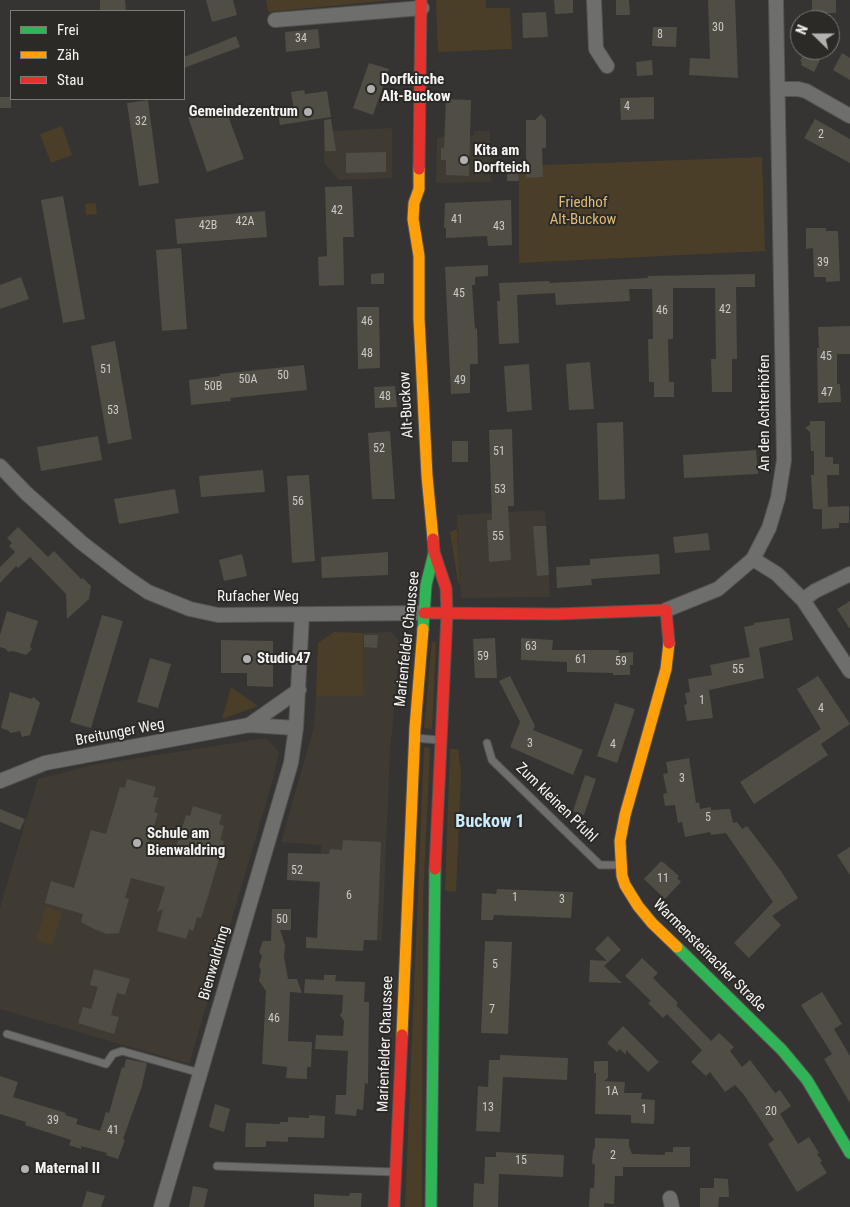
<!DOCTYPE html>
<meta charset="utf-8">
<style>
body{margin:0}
#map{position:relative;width:850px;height:1207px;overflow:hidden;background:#353432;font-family:"Roboto Condensed",sans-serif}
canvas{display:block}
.legend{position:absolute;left:10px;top:10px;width:175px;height:90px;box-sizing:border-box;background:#2c2a27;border:1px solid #7c7b78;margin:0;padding:6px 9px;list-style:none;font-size:15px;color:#f5f4f2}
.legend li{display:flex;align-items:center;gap:10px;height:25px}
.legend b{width:25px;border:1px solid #7c7b78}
.north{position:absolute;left:790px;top:10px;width:50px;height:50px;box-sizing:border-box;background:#2c2a27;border:1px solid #7c7b78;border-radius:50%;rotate:292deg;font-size:14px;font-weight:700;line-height:20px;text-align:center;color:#f5f4f2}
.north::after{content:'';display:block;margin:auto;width:18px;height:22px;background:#b2b1af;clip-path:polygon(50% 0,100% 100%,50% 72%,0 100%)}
</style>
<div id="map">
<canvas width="850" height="1207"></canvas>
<ul class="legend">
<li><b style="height:6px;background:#30b455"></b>Frei</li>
<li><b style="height:6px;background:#ff9f0a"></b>Zäh</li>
<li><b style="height:6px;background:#e5322d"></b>Stau</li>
</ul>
<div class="north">N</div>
</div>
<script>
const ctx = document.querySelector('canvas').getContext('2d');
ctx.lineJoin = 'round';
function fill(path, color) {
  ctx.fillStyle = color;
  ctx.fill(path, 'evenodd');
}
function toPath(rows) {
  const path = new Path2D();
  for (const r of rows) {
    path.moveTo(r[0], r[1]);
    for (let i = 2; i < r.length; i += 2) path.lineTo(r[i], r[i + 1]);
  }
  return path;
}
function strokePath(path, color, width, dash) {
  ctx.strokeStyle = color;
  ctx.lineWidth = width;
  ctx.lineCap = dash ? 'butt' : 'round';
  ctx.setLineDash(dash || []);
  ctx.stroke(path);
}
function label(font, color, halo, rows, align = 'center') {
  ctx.font = font + ' "Roboto Condensed",sans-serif';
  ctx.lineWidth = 4;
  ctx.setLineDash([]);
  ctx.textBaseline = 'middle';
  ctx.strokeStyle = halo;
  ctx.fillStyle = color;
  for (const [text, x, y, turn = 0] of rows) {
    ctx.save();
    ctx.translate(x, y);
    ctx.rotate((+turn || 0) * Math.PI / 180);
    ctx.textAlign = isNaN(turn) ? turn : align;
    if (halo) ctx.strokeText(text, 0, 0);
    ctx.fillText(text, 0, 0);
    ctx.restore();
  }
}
fill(toPath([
 [392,128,392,178,339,180,324,163,324,134,333,131],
 [474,131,490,131,491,182,436,183,437,137,473,136],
 [545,510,550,597,461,598,457,515],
 [391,632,400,642,390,752,382,941,317,938,321,845,281,842,314,727,316,696,364,696,363,633],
 [266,738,279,752,273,779,189,1064,0,1009,0,908,38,779,93,765]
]), '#3f3b33');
fill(toPath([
 [266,0,392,0,268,12],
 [436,0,486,0,486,8,510,8,512,49,438,52],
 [62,126,72,155,51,163,40,134],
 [762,157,765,251,519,263,519,166],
 [96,203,97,214,86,215,85,204],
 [457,529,460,585,458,582,450,532],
 [334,632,363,633,364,696,316,696,318,643],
 [432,642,436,642,432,729,424,728],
 [231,687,258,706,222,719,224,712],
 [424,747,430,748,423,900,422,1207,405,1207],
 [450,749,458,749,461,773,456,892,445,891],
 [46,907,62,912,52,945,36,940]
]), '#4a3e28');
fill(toPath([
 [100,0,125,0,126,11,100,11],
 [206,0,233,0,237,15,212,22],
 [554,0,573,0,573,13,555,14],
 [616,0,629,0,630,15,616,15],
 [708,0,735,0,738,78,689,75,690,58,710,59],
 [812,0,836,0,836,13,824,13,824,20,812,20],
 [546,12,548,37,523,38,522,13],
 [653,27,677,27,676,47,652,46],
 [318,29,320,48,286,52,285,32],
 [236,36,240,47,184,68,184,57],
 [805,50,810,50,822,56,814,72,801,65,802,62,800,61],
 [842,53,850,58,850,80,833,70],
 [652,60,653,75,637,76,636,62],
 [369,63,389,69,373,115,353,108],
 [304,90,305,94,327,91,331,117,280,125,278,113,294,110,291,92],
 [0,97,11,97,11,108,0,108],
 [654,97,654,119,621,120,620,98],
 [446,99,471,100,469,176,446,175,446,160,441,160,441,148,444,148],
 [148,100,159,183,139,186,127,103],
 [224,105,244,159,207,172,188,117],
 [541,114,546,120,546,148,542,148,543,177,526,178,526,120,535,120],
 [331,119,336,151,325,151,324,120],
 [815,119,850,139,850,163,804,138],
 [386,152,386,172,346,173,346,153],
 [518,168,519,181,507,181,507,169],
 [352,186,354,237,343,237,344,285,319,286,318,257,327,256,325,187],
 [63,196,85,319,63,323,41,200],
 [511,200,512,245,488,246,487,236,446,238,446,228,444,228,445,203],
 [265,211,267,237,177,244,175,219],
 [806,228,826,228,826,231,838,231,840,281,826,282,826,277,814,277,813,248,806,249],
 [181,248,187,329,162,331,156,250],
 [488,265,488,276,475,277,475,285,472,285,475,329,477,328,478,364,470,364,470,393,451,394,445,267],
 [384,273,384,284,371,284,371,274],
 [755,274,755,287,736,287,737,359,732,359,732,392,712,392,711,359,716,359,715,288,673,288,673,339,668,339,669,382,674,382,674,397,654,397,654,382,649,382,648,339,653,339,652,289,629,289,630,301,556,305,555,293,517,295,519,343,499,344,497,301,500,301,499,283,549,281,550,283,648,278,648,276],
 [21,277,29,299,0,309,0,285],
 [357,307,379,307,380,368,358,369],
 [850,326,850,354,837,354,837,384,840,384,841,402,818,403,817,348,819,348,818,327],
 [115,341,132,439,108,444,91,346],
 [590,362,594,409,569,410,566,364],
 [529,364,532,410,507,412,504,366],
 [304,365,307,390,230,398,231,401,191,405,189,380,220,376,220,374],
 [395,386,397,407,375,408,374,387],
 [810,421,825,421,825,457,833,457,833,464,839,464,839,475,827,475,828,507,849,506,849,523,839,523,839,528,822,529,822,509,813,509,811,475,814,475,814,451,811,451,810,432,805,428,810,425],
 [623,422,625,499,599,500,597,423],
 [512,429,514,506,508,506,511,560,489,562,487,520,492,520,489,430],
 [390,431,395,499,372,499,368,433],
 [98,436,102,460,41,471,37,447],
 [452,441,468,441,468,462,452,462],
 [756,450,758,474,684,478,683,455],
 [263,470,265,492,201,497,199,476],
 [309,475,315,561,292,563,287,476],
 [175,489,179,513,119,524,114,499],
 [533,526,546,526,549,575,537,576],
 [18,527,48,557,54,551,81,579,83,578,91,586,89,599,67,619,66,594,30,557,18,568,16,566,0,583,0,567,15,552,9,546,12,543,7,538],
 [708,533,710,550,675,553,673,537],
 [388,552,388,575,322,578,321,557],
 [242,554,247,576,224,581,219,560],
 [659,554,660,574,591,579,592,585,557,588,556,567,590,565,590,559],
 [850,601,850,629,837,609],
 [7,611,38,621,30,647,32,649,26,655,13,651,8,652,6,649,0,647,0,635],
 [102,615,123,621,91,728,70,722],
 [789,618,793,640,759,648,764,678,709,690,713,718,687,721,684,705,687,704,685,693,690,692,688,679,712,675,710,665,750,657,744,627,754,625,754,623],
 [364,635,378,635,377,648,364,647],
 [495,638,497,678,475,678,473,639],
 [521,638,553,640,552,650,619,650,619,653,633,652,633,665,630,665,630,675,613,675,613,673,567,672,567,662,521,660],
 [221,640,273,641,273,687,247,686,247,673,221,673],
 [150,658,171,664,158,708,137,702],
 [510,676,535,726,533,730,583,750,573,775,510,747,520,722,499,681],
 [818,676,850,724,821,744,828,755,754,804,740,782,821,729,797,689],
 [10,692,31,699,34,697,40,703,30,735,22,737,20,731,10,733,9,731,1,728],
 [615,703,635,709,617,763,597,756],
 [689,758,696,803,699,802,700,809,711,807,711,810,730,809,733,823,737,822,742,829,747,826,781,871,798,898,772,916,781,925,749,958,734,943,773,902,726,833,711,835,710,832,685,837,682,822,678,823,675,805,665,806,663,794,667,793,663,774,668,773,666,762],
 [585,775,596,779,584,815,573,811],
 [127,779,156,787,153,797,158,798,154,812,158,813,148,846,174,854,186,815,190,816,193,806,222,815,219,824,224,826,220,840,224,841,209,893,201,918,197,917,193,931,189,929,186,939,157,931,163,909,157,912,165,887,131,878,125,898,129,899,119,933,107,934,94,929,81,922,83,914,45,903,51,881,74,888,91,830,106,834,120,787,125,788],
 [0,809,25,819,20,830,0,822],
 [343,840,381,842,377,940,364,940,363,951,306,948,306,937,317,938,320,882,287,880,288,853,329,854,330,849,342,850],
 [850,847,850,875,837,855],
 [660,862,663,862,679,876,677,878,681,882,665,899,644,879],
 [497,889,573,892,571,918,494,915,493,920,481,920,482,893,496,894],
 [272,909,291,909,291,930,280,930,285,945,284,957,288,979,297,979,302,993,290,992,288,1041,312,1042,311,1067,307,1067,307,1079,286,1078,287,1067,262,1064,266,991,259,981,261,970,259,966,262,956,259,952,263,941,271,941],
 [608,936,621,950,604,966,622,983,589,982,590,960,607,961,595,949],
 [485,941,512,942,508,1034,481,1033],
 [642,958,658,973,653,978,678,1003,676,1005,711,1041,719,1033,734,1047,730,1051,742,1067,750,1060,775,1093,780,1090,791,1106,780,1114,798,1144,809,1137,819,1153,817,1154,822,1161,820,1162,827,1173,797,1192,768,1144,774,1140,744,1095,735,1085,725,1092,710,1072,706,1076,691,1062,702,1050,667,1014,663,1018,648,1003,651,1001,625,976],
 [94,969,130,979,125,995,117,993,111,1015,119,1017,114,1034,78,1023,83,1007,91,1009,98,987,90,985],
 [324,975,336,975,335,981,365,982,364,1002,369,1002,368,1084,365,1083,363,1110,357,1109,356,1116,335,1114,336,1095,346,1095,348,1051,315,1049,316,1035,343,1036,344,1021,340,1015,342,1012,343,995,304,993,305,979,324,980],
 [822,992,842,1024,834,1029,850,1056,850,1103,824,1059,832,1054,801,1005],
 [623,1026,659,1062,648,1072,626,1050,626,1055,620,1049,617,1052,607,1043],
 [500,1055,568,1058,567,1080,503,1077,500,1132,476,1131,478,1086,488,1087,489,1060,500,1060],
 [126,1059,147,1063,142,1086,123,1139,125,1140,118,1159,106,1155,107,1153,81,1146,81,1149,69,1145,71,1140,31,1127,25,1125,26,1122,0,1114,0,1076,18,1082,13,1097,66,1113,65,1115,78,1119,76,1124,100,1131,106,1112,109,1113,122,1067,124,1068],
 [594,1061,608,1061,608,1078,604,1081,625,1082,624,1093,642,1093,641,1099,655,1100,654,1124,631,1123,631,1115,595,1114,596,1073,594,1073],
 [215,1104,230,1109,224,1132,209,1127],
 [309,1115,325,1116,324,1138,288,1137,288,1142,266,1141,266,1147,245,1147,246,1123,280,1124,280,1122,288,1122,288,1117,309,1118],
 [595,1138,629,1139,629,1146,632,1154,665,1155,665,1152,673,1152,673,1147,690,1147,690,1167,623,1167,623,1176,615,1176,614,1204,604,1203,604,1207,589,1207,590,1188,594,1188,595,1165,592,1163,593,1150,595,1148],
 [496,1152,564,1155,563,1177,499,1174,498,1207,473,1207,474,1183,484,1184,485,1157,496,1157],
 [714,1178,728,1179,729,1197,719,1197,718,1207,700,1207,700,1188,714,1188],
 [193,1186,208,1189,204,1207,189,1207],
 [87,1191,105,1196,101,1207,82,1207],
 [350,1193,362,1193,361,1207,314,1207,314,1194,349,1196]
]), '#504d44');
const lane = toPath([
 [415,738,439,740],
 [487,743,492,760,600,865,620,865],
 [7,1034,106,1064,113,1054,122,1051,200,1073],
 [217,1166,394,1172]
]);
const street = toPath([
 [594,0,596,49,607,66],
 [275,20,422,8],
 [778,89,798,89,806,91,850,116],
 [0,466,26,493,82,543,126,577,148,592,190,609,218,615,424,613],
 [753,559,777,574,803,600,850,671],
 [803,600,815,591,850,574],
 [666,610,718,589,753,559,769,528,778,498,784,460,776,0],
 [249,725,299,690],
 [0,781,45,763,249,725,296,728],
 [670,1198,672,1207],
 [161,1207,291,763,296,728,302,614]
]);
const fast = toPath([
 [423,629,426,585,434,553],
 [677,947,782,1050,807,1080,850,1153],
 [431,1207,435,869]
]);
const slow = toPath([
 [419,169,419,189,414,203,413,219,419,256,419,319,427,476,433,539],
 [669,643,666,669,625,815,620,841,622,876,625,885,638,906,652,923,677,947],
 [402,1035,415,728,423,629]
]);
const jam = toPath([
 [419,169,421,0],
 [433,539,434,552,446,588,447,614,435,869],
 [424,613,556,614,666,610,669,643],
 [394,1207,402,1035]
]);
strokePath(lane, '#545352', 9);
strokePath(street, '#545352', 16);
strokePath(fast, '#545352', 13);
strokePath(slow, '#545352', 13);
strokePath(jam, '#545352', 13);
strokePath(lane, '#6e6e6d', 7);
strokePath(street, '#6e6e6d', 14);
strokePath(fast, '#30b455', 11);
strokePath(slow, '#ff9f0a', 11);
strokePath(jam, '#e5322d', 11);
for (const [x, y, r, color] of [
 [371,89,5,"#b2b1af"],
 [308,112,5,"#b2b1af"],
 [464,160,5,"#b2b1af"],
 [247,659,5,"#b2b1af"],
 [137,843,5,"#b2b1af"],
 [25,1169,5,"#b2b1af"]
]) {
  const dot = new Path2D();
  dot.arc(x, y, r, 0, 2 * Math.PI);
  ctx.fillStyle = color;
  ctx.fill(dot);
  strokePath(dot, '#2c2a27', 2);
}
label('12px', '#cccac6', null, [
 ["30",718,28],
 ["8",660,35],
 ["34",301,39],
 ["4",627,107],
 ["32",141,122],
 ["2",821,135],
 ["42",337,211],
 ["41",457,220],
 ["42A",245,222],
 ["42B",208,226],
 ["43",499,227],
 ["39",823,263],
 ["45",459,294],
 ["42",725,310],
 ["46",662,311],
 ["46",367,322],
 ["48",367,354],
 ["45",826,357],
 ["51",106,370],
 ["50",283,376],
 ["50A",248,380],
 ["49",460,381],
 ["50B",213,387],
 ["47",827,393],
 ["48",385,397],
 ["53",113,411],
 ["52",379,449],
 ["51",499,452],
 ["53",500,490],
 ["56",298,502],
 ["55",498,537],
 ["63",531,647],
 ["59",483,657],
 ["61",581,660],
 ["59",621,662],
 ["55",738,670],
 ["1",702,701],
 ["4",821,709],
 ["3",530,744],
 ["4",613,745],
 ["3",682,779],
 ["5",708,818],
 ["52",297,871],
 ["11",663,879],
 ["6",349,896],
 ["1",515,898],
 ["3",562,900],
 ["50",282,920],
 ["5",495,965],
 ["7",492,1010],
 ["46",274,1019],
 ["1A",612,1092],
 ["13",488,1108],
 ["1",644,1110],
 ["20",771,1112],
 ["39",53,1121],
 ["41",113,1131],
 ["2",613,1156],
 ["15",521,1161]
]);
label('bold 15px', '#f5f4f2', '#2c2a27', [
 ["Dorfkirche",381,80],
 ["Alt-Buckow",381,97],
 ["Gemeindezentrum",298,112,"right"],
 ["Kita am",474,151],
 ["Dorfteich",474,168],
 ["Studio47",257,659],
 ["Schule am",147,834],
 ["Bienwaldring",147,851],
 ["Maternal II",35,1169]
], 'left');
label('15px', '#ddba77', '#2c2a27', [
 ["Friedhof",583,203],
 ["Alt-Buckow",583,220]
]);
label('15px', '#f5f4f2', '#2c2a27', [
 ["Alt-Buckow",407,405,-93],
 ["An den Achterhöfen",765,413,-90],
 ["Rufacher Weg",258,597],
 ["Marienfelder Chaussee",408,639,-84],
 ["Breitunger Weg",120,733,-11],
 ["Zum kleinen Pfuhl",556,803,44],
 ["Warmensteinacher Straße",709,956,45],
 ["Bienwaldring",215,963,-74],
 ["Marienfelder Chaussee",386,1044,-88]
]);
label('bold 18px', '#cbeafb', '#2c2a27', [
 ["Buckow 1",490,822]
]);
</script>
